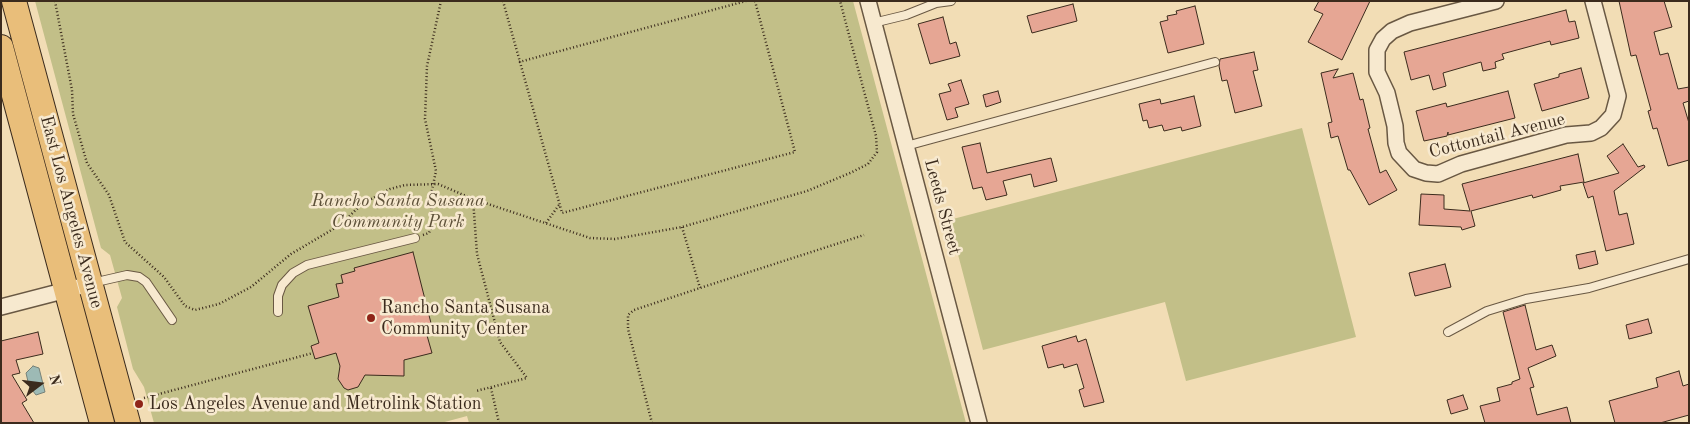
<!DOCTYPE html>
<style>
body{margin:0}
#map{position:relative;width:1690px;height:424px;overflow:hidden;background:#f2ddb5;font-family:"Old Standard TT",serif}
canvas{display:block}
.frame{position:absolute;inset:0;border:2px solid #3b2b1d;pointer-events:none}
.north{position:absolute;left:15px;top:359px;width:50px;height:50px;-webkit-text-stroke:4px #f7e9cf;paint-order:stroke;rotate:75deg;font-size:14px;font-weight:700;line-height:20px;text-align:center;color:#3b2b1d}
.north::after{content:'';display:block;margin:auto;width:18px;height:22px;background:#3b2b1d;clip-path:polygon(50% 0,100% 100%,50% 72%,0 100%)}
</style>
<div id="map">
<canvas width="1690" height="424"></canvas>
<div class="frame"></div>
<div class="north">N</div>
</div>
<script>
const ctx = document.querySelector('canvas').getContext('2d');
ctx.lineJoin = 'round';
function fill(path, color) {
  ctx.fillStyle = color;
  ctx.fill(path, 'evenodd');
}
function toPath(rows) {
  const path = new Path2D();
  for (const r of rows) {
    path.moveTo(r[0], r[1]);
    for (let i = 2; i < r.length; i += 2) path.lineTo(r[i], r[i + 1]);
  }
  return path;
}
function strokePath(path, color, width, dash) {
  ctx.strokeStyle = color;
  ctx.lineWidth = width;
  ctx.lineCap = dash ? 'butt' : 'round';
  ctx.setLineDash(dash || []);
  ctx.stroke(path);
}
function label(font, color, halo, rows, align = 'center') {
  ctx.font = font + ' "Old Standard TT",serif';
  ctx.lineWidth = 5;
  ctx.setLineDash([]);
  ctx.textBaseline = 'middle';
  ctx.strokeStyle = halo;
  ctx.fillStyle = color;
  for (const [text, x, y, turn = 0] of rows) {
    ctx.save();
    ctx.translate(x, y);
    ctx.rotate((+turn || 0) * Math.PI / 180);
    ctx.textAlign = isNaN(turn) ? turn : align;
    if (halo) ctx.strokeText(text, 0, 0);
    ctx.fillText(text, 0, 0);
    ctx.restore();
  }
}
fill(toPath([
 [35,1,853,1,966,423,469,423,467,416,441,423,154,423,144,387,133,369,117,307,122,298,110,255,101,248],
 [1302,128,1356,337,1186,381,1165,302,983,350,949,220]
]), '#c2bf88');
const water = toPath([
 [33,366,39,368,45,392,36,395,29,386,26,373,33,366]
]);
fill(water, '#9dbab5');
strokePath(water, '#768178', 1);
const building = toPath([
 [1319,1,1370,1,1342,60,1308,42,1323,14,1314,10,1319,1],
 [1619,1,1664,1,1672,27,1654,32,1660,55,1668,53,1678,89,1689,87,1689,101,1683,103,1689,123,1689,160,1668,166,1657,128,1653,129,1648,111,1651,110,1636,55,1631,56,1619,1],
 [1073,4,1077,21,1032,33,1027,16,1073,4],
 [1195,6,1204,44,1168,53,1160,22,1168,20,1167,16,1177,14,1176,11,1195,6],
 [1566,10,1569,22,1575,21,1579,38,1551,45,1550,41,1502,54,1504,59,1495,62,1496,68,1483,71,1481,62,1443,73,1446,86,1433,90,1429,75,1411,80,1404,52,1566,10],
 [943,17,950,44,956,42,960,56,930,64,918,24,943,17],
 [1254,52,1258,70,1253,71,1262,106,1235,113,1227,80,1222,81,1219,66,1220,59,1254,52],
 [1581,68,1589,98,1542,111,1534,84,1559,77,1559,74,1581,68],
 [1338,69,1333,78,1353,73,1360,100,1363,99,1370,128,1368,129,1380,173,1386,170,1397,190,1369,205,1350,170,1348,170,1338,136,1331,138,1328,123,1332,122,1321,73,1338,69],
 [961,80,969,104,955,108,958,117,947,120,939,94,951,91,948,84,961,80],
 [998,91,1001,102,986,107,983,95,998,91],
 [1508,91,1515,118,1448,135,1448,132,1447,136,1424,141,1416,111,1446,103,1447,107,1508,91],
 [1194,96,1201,126,1182,131,1181,127,1164,131,1162,125,1149,128,1147,120,1143,121,1139,104,1160,99,1161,104,1194,96],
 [980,143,987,173,1051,158,1057,181,1034,187,1031,174,1003,181,1007,195,986,200,982,187,973,189,962,147,980,143],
 [1623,144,1638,167,1644,165,1645,167,1614,191,1619,215,1627,213,1634,244,1606,251,1593,196,1588,198,1583,183,1619,173,1607,156,1623,144],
 [1578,154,1584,182,1560,186,1561,190,1533,198,1532,195,1471,211,1475,226,1462,230,1461,227,1419,225,1421,194,1444,195,1444,209,1470,211,1462,184,1578,154],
 [1595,251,1598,264,1579,269,1576,255,1595,251],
 [413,252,433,331,426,332,432,353,404,360,404,376,365,375,358,387,348,390,344,388,338,379,340,366,336,353,315,359,311,346,319,343,308,306,339,297,336,284,343,283,341,275,355,271,354,268,413,252],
 [1445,264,1451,287,1415,296,1409,273,1445,264],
 [1525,305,1536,350,1552,345,1556,356,1528,368,1534,387,1530,388,1537,415,1567,407,1571,423,1485,423,1480,406,1500,401,1497,388,1512,384,1512,382,1520,379,1503,312,1525,305],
 [1648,319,1652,333,1629,339,1626,325,1648,319],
 [38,332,43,354,16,360,20,373,12,375,27,400,22,403,34,423,1,423,1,341,38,332],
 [1076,336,1078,342,1086,339,1104,402,1084,407,1079,390,1084,388,1077,364,1064,368,1063,364,1048,368,1042,346,1076,336],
 [1679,371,1683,386,1689,384,1689,415,1660,423,1615,423,1609,401,1658,387,1656,378,1679,371],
 [1463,395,1468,409,1451,414,1447,400,1463,395]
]);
fill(building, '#e6a694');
strokePath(building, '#3b2b1d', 1);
const lane = toPath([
 [873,23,906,15,936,3,951,1],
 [906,146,1215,62],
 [92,283,127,275,139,277,146,282,172,320],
 [278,312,278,296,282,285,293,273,307,265,415,238],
 [1448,332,1487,311,1526,299,1589,288,1689,259]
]);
const street = toPath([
 [868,1,979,423],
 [1496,1,1410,23,1392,31,1383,39,1377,50,1377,72,1387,93,1395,126,1396,143,1399,153,1414,169,1426,173,1438,174,1461,164,1566,135,1591,133,1601,128,1613,115,1618,96,1593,1],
 [1,307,90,284]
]);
const primary = toPath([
 [14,1,128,423],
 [1,47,102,423]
]);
strokePath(lane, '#695843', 10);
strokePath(street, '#695843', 18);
strokePath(primary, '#3b2b1d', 26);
strokePath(toPath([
 [55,1,72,90,73,114,87,163,109,195,125,242,164,277,185,306,195,310,219,304,251,287,291,254,340,225,362,204,390,189,405,185,438,184,473,199,590,238,615,239,682,227,807,191,850,173,868,164,877,152,876,136,840,1],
 [503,1,562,213,795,152,755,1],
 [519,62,746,1],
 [473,199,477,254,500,342,527,378,476,391],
 [546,223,559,205],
 [682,227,700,288],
 [423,235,429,233,432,226,431,195,436,171,425,119,427,66,441,1],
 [491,388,499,423],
 [144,398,313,353],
 [652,423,628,329,628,315,634,310,700,288,864,235]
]), '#3b2b1d', 2.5, [1, 2.5]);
strokePath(lane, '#f7e9cf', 8);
strokePath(street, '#f7e9cf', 15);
strokePath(primary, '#e9be7a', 24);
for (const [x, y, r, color] of [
 [371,318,5,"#8f2418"],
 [139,404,5,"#8f2418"]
]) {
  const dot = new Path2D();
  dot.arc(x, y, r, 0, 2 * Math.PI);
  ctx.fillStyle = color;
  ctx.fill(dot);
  strokePath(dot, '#f7e9cf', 2);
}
label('18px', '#3b2b1d', '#f7e9cf', [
 ["Cottontail Avenue",1497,136,-14],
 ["Leeds Street",942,207,75],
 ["East Los Angeles Avenue",71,212,75]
]);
label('italic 18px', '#5d5038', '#f7e9cf', [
 ["Rancho Santa Susana",398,201],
 ["Community Park",398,222]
]);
label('18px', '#3b2b1d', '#f7e9cf', [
 ["Rancho Santa Susana",381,308],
 ["Community Center",381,329],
 ["Los Angeles Avenue and Metrolink Station",149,404]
], 'left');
</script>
